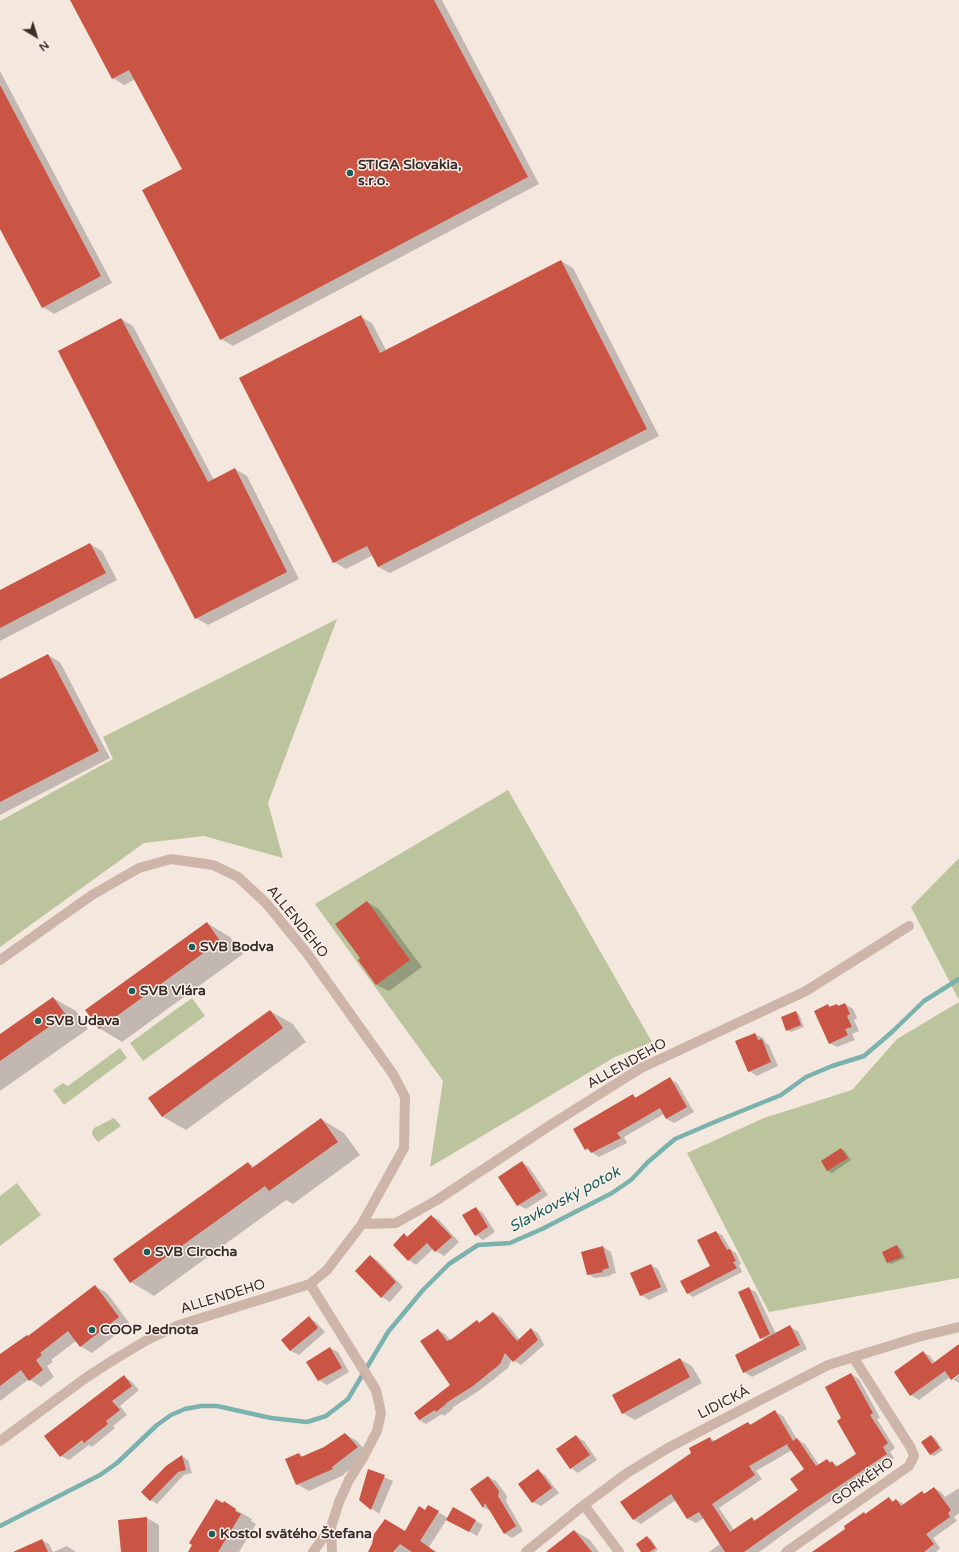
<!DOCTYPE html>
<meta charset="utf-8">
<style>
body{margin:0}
#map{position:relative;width:959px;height:1552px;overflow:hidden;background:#f4e7de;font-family:"Varela Round",sans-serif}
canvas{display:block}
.north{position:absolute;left:16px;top:16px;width:40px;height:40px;-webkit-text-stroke:3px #fbf1eb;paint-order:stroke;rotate:142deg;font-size:11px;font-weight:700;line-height:16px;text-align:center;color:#392c29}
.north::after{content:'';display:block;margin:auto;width:14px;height:18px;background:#392c29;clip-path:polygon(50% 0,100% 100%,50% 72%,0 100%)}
</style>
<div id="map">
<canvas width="959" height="1552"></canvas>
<div class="north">N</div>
</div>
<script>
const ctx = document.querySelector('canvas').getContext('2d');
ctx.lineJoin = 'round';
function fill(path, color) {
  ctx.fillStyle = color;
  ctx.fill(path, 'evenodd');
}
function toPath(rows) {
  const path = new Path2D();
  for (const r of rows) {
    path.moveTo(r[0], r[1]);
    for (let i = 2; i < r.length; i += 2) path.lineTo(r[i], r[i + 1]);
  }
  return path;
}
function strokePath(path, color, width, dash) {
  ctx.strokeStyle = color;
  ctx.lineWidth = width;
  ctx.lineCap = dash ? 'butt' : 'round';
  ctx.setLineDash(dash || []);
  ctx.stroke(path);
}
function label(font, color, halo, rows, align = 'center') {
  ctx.font = font + ' "Varela Round",sans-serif';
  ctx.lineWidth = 3;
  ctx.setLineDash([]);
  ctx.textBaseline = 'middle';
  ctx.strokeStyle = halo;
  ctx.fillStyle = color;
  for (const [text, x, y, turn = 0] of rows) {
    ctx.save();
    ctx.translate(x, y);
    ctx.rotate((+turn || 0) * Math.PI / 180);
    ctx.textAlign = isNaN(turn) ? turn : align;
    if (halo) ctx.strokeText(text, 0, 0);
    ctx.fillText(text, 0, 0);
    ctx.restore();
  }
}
fill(toPath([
 [337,619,268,803,283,858,204,836,144,843,0,947,0,821,113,759,103,737],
 [508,790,652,1042,615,1057,430,1167,443,1081,315,904],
 [959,858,959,1000,911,907],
 [192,998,205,1016,143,1061,130,1043],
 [959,1002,959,1278,769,1312,687,1153,764,1118,852,1090,897,1039],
 [120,1048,127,1058,64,1105,53,1090,63,1083,68,1086],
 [114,1118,121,1126,98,1142,93,1136,92,1132,94,1128],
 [17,1183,41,1215,0,1246,0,1196]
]), '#bbc49d');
fill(toPath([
 [71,0,442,0,539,184,233,346,221,339,183,170,136,79,124,85,113,78],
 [0,71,112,283,54,314,43,307,0,226],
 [561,261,573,268,659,436,390,573,378,567,373,555,346,569,334,562,361,317,372,323,386,350],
 [121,319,133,326,214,480,235,469,247,476,299,579,208,625,196,618],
 [90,544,102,551,117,580,0,641,0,591],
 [48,655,60,662,110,758,0,815,0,680],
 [367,902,379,909,422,967,389,991,377,985,359,960,362,958],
 [207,923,230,937,243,954,122,1042,99,1028],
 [53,998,76,1011,88,1029,0,1091,0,1035],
 [845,1004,853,1009,857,1018,854,1020,859,1031,852,1034,855,1040,837,1047,829,1043,828,1005,831,1007,837,1005,840,1007],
 [270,1011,293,1024,306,1042,186,1130,163,1117,150,1099],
 [796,1012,799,1014,804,1027,791,1032,787,1030],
 [755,1034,763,1038,765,1042,769,1045,778,1066,757,1076,749,1071,736,1042],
 [670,1079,677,1083,694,1112,674,1123,667,1119,664,1114,624,1137,627,1143,599,1157,586,1149,633,1096,637,1098],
 [321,1119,344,1133,360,1155,293,1204,286,1200,154,1296,131,1282,248,1163,255,1167],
 [841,1149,845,1151,851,1160,832,1173,828,1171,822,1161],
 [522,1163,529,1167,548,1195,526,1209,518,1205],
 [476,1208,483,1213,495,1232,483,1240,476,1235],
 [431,1216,439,1220,459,1242,444,1256,433,1249,416,1265,409,1260,394,1245,404,1235,409,1237],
 [716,1232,722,1235,731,1250,736,1253,741,1264,739,1265,742,1272,693,1297,687,1293,711,1266],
 [897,1246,901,1249,905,1258,891,1264,888,1262],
 [603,1247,611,1252,616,1273,610,1275,610,1276,595,1278,587,1274],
 [370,1256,378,1261,403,1287,390,1302,382,1297,356,1271],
 [651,1265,658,1269,668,1291,649,1300,641,1295],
 [95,1286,107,1293,130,1324,92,1353,80,1346,76,1341,51,1360,53,1362,47,1366,54,1377,41,1387,29,1379,0,1401,0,1355,28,1337],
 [748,1288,756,1292,776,1334,790,1327,798,1331,807,1349,752,1377,744,1372,765,1340,761,1338],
 [493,1313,501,1317,520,1340,531,1329,538,1333,544,1345,521,1365,512,1359,508,1368,480,1390,452,1408,453,1409,444,1416,442,1414,426,1424,419,1420,451,1385,438,1330,445,1334,450,1340,477,1321,480,1323],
 [309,1318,316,1322,325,1332,299,1355,291,1351,282,1340],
 [330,1348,338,1352,349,1372,327,1385,319,1380],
 [959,1348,959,1373,953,1377,953,1380,959,1375,959,1383,952,1379,950,1377,919,1400,911,1395,895,1373,923,1352,930,1356,935,1363],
 [680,1359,692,1366,702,1383,635,1420,623,1413],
 [851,1374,859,1379,880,1418,877,1419,895,1448,890,1452,894,1458,817,1510,759,1552,709,1552,720,1544,704,1518,696,1523,688,1519,676,1500,641,1524,633,1519,693,1453,710,1438,715,1441,748,1423,752,1425,775,1412,783,1416,797,1439,805,1444,819,1465,827,1460,839,1466,857,1454,843,1419],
 [792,1450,805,1469,799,1490,756,1521,752,1518,734,1530,719,1508,762,1479,756,1471],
 [124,1377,131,1381,139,1390,120,1406,127,1415,113,1426,115,1428,92,1447,89,1445,69,1460,61,1456],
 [345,1434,357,1441,369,1454,344,1474,344,1475,309,1491,297,1484,299,1454,304,1457,324,1448],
 [576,1436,584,1441,597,1460,578,1473,571,1468],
 [931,1436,935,1438,943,1450,934,1456,930,1454],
 [182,1456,188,1460,192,1473,184,1475,181,1478,157,1504,151,1500,142,1492],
 [369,1470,393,1481,379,1514,361,1500],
 [538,1470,545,1475,559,1493,541,1506,533,1502],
 [488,1477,496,1481,507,1496,506,1501,523,1531,512,1538,504,1533,491,1511,483,1507],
 [934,1488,941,1492,945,1497,959,1488,959,1513,954,1517,957,1521,933,1538,940,1548,936,1552,812,1552,847,1529,864,1513,866,1514,889,1498,894,1502,896,1500,904,1504,922,1492,926,1494],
 [224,1503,252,1519,251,1521,256,1524,239,1552,189,1552],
 [428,1506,448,1518,453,1508,483,1525,477,1536,447,1519,429,1547,433,1552,369,1552,406,1532,426,1511],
 [147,1518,159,1525,159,1552,122,1552,119,1521],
 [575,1531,590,1540,599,1552,548,1552],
 [647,1537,651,1539,658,1550,655,1552,642,1552],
 [42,1540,49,1544,53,1552,67,1546,76,1552,16,1552]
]), '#0003');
strokePath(toPath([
 [0,1526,100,1475,117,1463,157,1425,171,1415,185,1409,201,1406,217,1406,271,1418,307,1422,326,1416,348,1399,388,1332,423,1290,449,1264,478,1245,510,1243,542,1229,612,1193,631,1180,648,1162,675,1139,717,1121,781,1095,806,1077,832,1066,864,1056,892,1032,924,1001,959,979]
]), '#7bb2ae', 4.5);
fill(toPath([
 [70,0,434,0,528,177,220,340,142,190,182,169,129,70,112,79],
 [0,85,101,276,42,308,0,229],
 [561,260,647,429,378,567,367,546,333,563,239,378,361,315,380,353],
 [121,318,208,482,235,468,287,572,195,619,58,351],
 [90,543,106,573,0,628,0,590],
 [48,654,99,751,0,802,0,679],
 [367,901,410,960,376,985,358,960,360,958,335,924],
 [207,922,220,941,99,1029,85,1010],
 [53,997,66,1015,0,1061,0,1034],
 [845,1003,850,1014,847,1016,852,1027,845,1029,848,1035,829,1044,814,1011,828,1004,829,1007,837,1004,838,1006],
 [270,1010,283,1028,162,1117,148,1098],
 [796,1011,801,1025,786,1031,781,1017],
 [755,1033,758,1040,762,1039,771,1062,748,1072,735,1041],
 [670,1077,687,1107,666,1119,660,1108,617,1133,621,1138,591,1153,588,1148,585,1150,573,1129,633,1094,635,1098],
 [321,1118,338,1142,269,1191,265,1186,130,1283,113,1259,248,1162,252,1168],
 [841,1148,848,1158,827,1171,821,1161],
 [522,1161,541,1191,517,1206,498,1177],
 [476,1207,488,1227,475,1236,462,1215],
 [431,1215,452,1237,435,1252,427,1243,408,1261,393,1245,404,1233,407,1237],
 [716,1231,727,1250,730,1249,736,1261,733,1262,737,1268,687,1294,680,1281,710,1266,697,1240],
 [897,1245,902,1257,887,1263,882,1252],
 [603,1246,609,1268,602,1270,603,1272,587,1275,581,1252],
 [370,1255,396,1282,381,1298,355,1271],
 [651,1264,661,1287,640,1296,630,1273],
 [95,1285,119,1317,80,1347,68,1331,40,1353,42,1355,36,1360,43,1370,29,1381,21,1370,0,1386,0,1354,27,1335,28,1336],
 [749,1287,770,1334,760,1339,738,1292],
 [493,1312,517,1341,531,1328,538,1340,513,1362,505,1353,500,1364,473,1386,446,1403,446,1404,436,1412,435,1410,419,1420,414,1413,450,1385,420,1341,438,1329,447,1341,452,1339,477,1320,479,1323],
 [309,1316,318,1328,290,1351,281,1340],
 [790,1325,800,1345,743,1373,735,1355],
 [959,1344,959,1374,951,1380,945,1371,910,1396,894,1372,923,1351,932,1364],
 [330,1347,342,1368,318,1381,306,1362],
 [680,1358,690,1377,622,1414,612,1395],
 [851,1373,873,1413,870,1415,888,1443,883,1447,887,1454,809,1506,744,1552,725,1552,699,1512,687,1519,671,1494,633,1520,620,1502,691,1453,689,1448,710,1437,712,1442,748,1422,750,1425,775,1410,793,1441,797,1438,816,1466,827,1459,830,1463,832,1461,836,1467,856,1454,837,1421,841,1418,825,1387],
 [789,1443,787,1445,804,1469,790,1479,798,1490,754,1521,752,1517,730,1532,712,1504,755,1475,749,1466],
 [124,1375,132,1386,112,1401,120,1410,106,1421,108,1424,84,1443,82,1440,60,1457,44,1436],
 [345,1433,358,1447,332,1467,333,1469,296,1485,285,1459,299,1453,301,1457,324,1447],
 [576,1435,590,1455,570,1469,556,1449],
 [931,1435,940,1448,930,1455,921,1442],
 [182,1455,186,1470,178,1472,175,1475,150,1501,141,1492,166,1466],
 [368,1469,385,1475,371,1510,359,1500],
 [538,1469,552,1488,532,1503,518,1484],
 [488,1476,499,1491,498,1496,516,1526,504,1534,485,1503,483,1508,470,1489],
 [934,1487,951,1510,948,1513,950,1517,926,1534,934,1544,924,1552,812,1552,845,1529,844,1526,864,1512,865,1514,889,1497,892,1502,896,1499,901,1506,922,1491,924,1494],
 [216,1499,223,1503,224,1501,236,1509,235,1511,241,1514,218,1552,188,1552,192,1545,189,1543],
 [428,1505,439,1511,420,1541,436,1552,412,1552,400,1544,393,1552,368,1552,372,1544,374,1534,385,1519,405,1531,419,1506,425,1510],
 [453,1507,476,1520,469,1532,446,1520],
 [147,1517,147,1552,121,1552,118,1520],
 [574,1530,592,1552,546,1552],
 [647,1536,656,1548,649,1552,641,1552,636,1544],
 [42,1539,48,1552,13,1552]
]), '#cb5544');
strokePath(toPath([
 [0,960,92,895,139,868,171,859,213,865,238,877,266,903,306,952,393,1074,405,1097,404,1148,362,1224],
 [310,1284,376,1390,381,1413,377,1431,364,1456,349,1480,339,1502,331,1527,332,1552],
 [0,1441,87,1377,115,1359,147,1340,179,1325,310,1284,327,1270,362,1224,396,1223,437,1200,552,1124,641,1068,806,991,909,926],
 [584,1505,619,1552],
 [313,1552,331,1527],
 [526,1552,584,1505,627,1473,668,1448,710,1426,828,1365,918,1337,959,1327],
 [786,1552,909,1466,914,1456,911,1448,853,1357]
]), '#cdb5a9', 10);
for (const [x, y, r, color] of [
 [350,173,4,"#1c5d5a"],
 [192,947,4,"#1c5d5a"],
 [132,991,4,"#1c5d5a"],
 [38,1021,4,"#1c5d5a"],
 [147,1252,4,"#1c5d5a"],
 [92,1330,4,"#1c5d5a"],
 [212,1534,4,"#1c5d5a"]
]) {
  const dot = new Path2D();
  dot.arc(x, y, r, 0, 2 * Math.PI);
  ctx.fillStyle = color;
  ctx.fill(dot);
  strokePath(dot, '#fbf1eb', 1.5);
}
label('bold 14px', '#392c29', '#fbf1eb', [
 ["STIGA Slovakia,",358,165],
 ["s.r.o.",358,181],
 ["SVB Bodva",200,947],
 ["SVB Vlára",140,991],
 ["SVB Udava",46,1021],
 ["SVB Cirocha",155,1252],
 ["COOP Jednota",100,1330],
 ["Kostol svätého Štefana",220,1534]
], 'left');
label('14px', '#392c29', '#fbf1eb', [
 ["ALLENDEHO",297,922,51],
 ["ALLENDEHO",627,1064,-29],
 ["ALLENDEHO",223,1297,-17],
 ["LIDICKÁ",724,1403,-27],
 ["GORKÉHO",863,1482,-35]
]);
label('italic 15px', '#1c5d5a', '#fbf1eb', [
 ["Slavkovský potok",565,1200,-28]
]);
</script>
